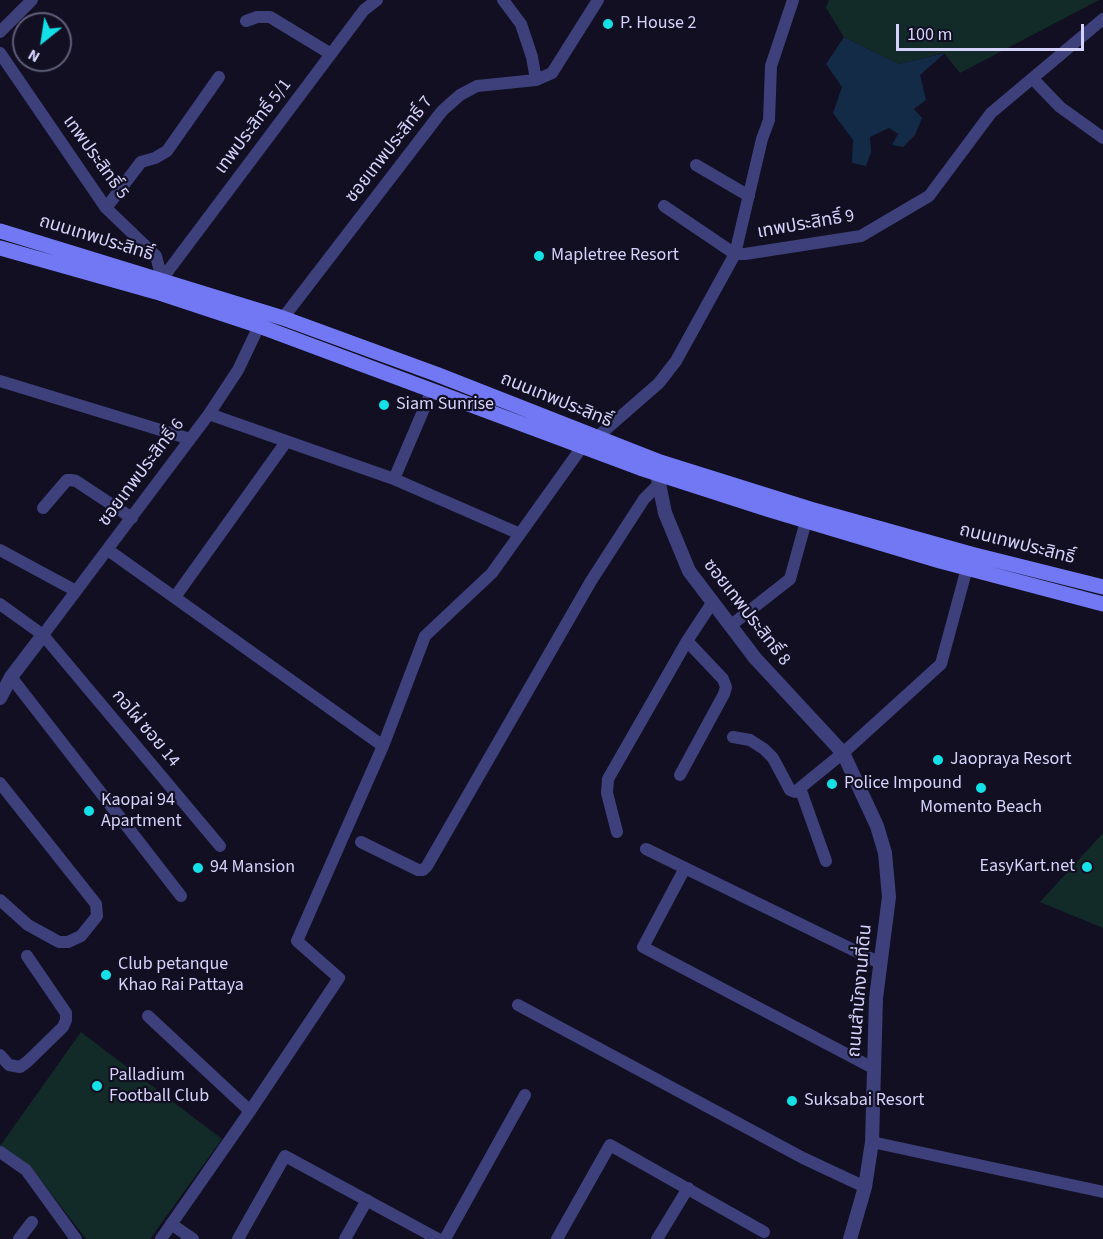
<!DOCTYPE html>
<meta charset="utf-8">
<style>
body{margin:0}
#map{position:relative;width:1103px;height:1239px;overflow:hidden;background:#110f21;font-family:"Source Sans 3",sans-serif}
canvas{display:block}
.north{position:absolute;left:12px;top:12px;width:60px;height:60px;box-sizing:border-box;background:#110f21;border:2px solid #5f5d78;border-radius:50%;rotate:210deg;font-size:16px;font-weight:700;line-height:24px;text-align:center;color:#d5d3fb}
.north::after{content:'';display:block;margin:auto;width:21px;height:27px;background:#13e1e7;clip-path:polygon(50% 0,100% 100%,50% 72%,0 100%)}
.scale{position:absolute;left:896px;top:24px;width:188px;height:27px;box-sizing:border-box;border:3px solid #d5d3fb;border-top:0;padding-left:8px;font-size:18px;line-height:21px;white-space:nowrap;color:#d5d3fb;-webkit-text-stroke:4px #110f21;paint-order:stroke}
</style>
<div id="map">
<canvas width="1103" height="1239"></canvas>
<div class="north">N</div>
<div class="scale">100 m</div>
</div>
<script>
const ctx = document.querySelector('canvas').getContext('2d');
ctx.lineJoin = 'round';
function fill(path, color) {
  ctx.fillStyle = color;
  ctx.fill(path, 'evenodd');
}
function toPath(rows) {
  const path = new Path2D();
  for (const r of rows) {
    path.moveTo(r[0], r[1]);
    for (let i = 2; i < r.length; i += 2) path.lineTo(r[i], r[i + 1]);
  }
  return path;
}
function strokePath(path, color, width, dash) {
  ctx.strokeStyle = color;
  ctx.lineWidth = width;
  ctx.lineCap = dash ? 'butt' : 'round';
  ctx.setLineDash(dash || []);
  ctx.stroke(path);
}
function label(font, color, halo, rows, align = 'center') {
  ctx.font = font + ' "Source Sans 3","Noto Sans Thai",sans-serif';
  ctx.lineWidth = 4.5;
  ctx.setLineDash([]);
  ctx.textBaseline = 'middle';
  ctx.strokeStyle = halo;
  ctx.fillStyle = color;
  for (const [text, x, y, turn = 0] of rows) {
    ctx.save();
    ctx.translate(x, y);
    ctx.rotate((+turn || 0) * Math.PI / 180);
    ctx.textAlign = isNaN(turn) ? turn : align;
    if (halo) ctx.strokeText(text, 0, 0);
    ctx.fillText(text, 0, 0);
    ctx.restore();
  }
}
fill(toPath([
 [829,0,1099,0,960,73,944,53,899,64,844,37,826,8],
 [1103,833,1103,928,1040,902],
 [81,1032,222,1139,150,1239,86,1239,30,1166,0,1146]
]), '#132b28');
fill(toPath([
 [844,37,899,64,945,53,920,75,926,100,914,109,922,118,915,135,903,147,892,145,898,134,889,128,870,137,871,152,866,166,852,163,853,140,833,113,842,87,826,64]
]), '#142b47');
strokePath(toPath([
 [503,0,521,24,532,57,536,80],
 [246,21,257,17,270,17,331,54],
 [0,32,32,0],
 [0,53,106,208,156,256,162,279],
 [1033,79,1060,107,1103,138],
 [696,165,749,196],
 [664,206,735,254],
 [106,208,141,162,155,158,167,151,219,77],
 [735,254,745,254,861,236,929,196,991,113,1103,19],
 [162,279,364,10,377,0],
 [283,318,442,111,460,95,477,86,536,80,552,73,598,0],
 [0,381,190,439],
 [209,414,394,479,520,534],
 [596,438,659,383,676,361,735,254,762,139,769,120,771,66,793,0],
 [394,479,432,390],
 [43,508,67,480,71,480,76,481,132,518],
 [0,550,76,591],
 [108,550,383,746],
 [175,597,286,442],
 [0,604,43,635,220,846],
 [730,626,790,579,806,521],
 [43,635,209,414,238,370,259,326],
 [11,677,181,896],
 [733,737,750,740,764,749,773,758,790,790,795,792,800,788,843,753,941,664,967,568],
 [680,775,724,694,726,687,723,679,687,641],
 [0,783,96,904,97,916,81,936,68,942,59,942,28,925,0,900],
 [800,788,826,861],
 [617,832,607,793,608,779,687,641,712,603],
 [361,842,418,870,423,870,427,866,591,581,644,499,658,485],
 [646,849,685,868],
 [518,1005,803,1158,865,1187],
 [148,1016,250,1111],
 [0,1055,9,1065,20,1067,27,1062,63,1027,66,1020,66,1013,27,956],
 [873,1068,643,947,685,868,880,963],
 [872,1142,1103,1192],
 [0,1152,26,1170,76,1239],
 [171,1224,193,1239],
 [19,1239,32,1222],
 [161,1239,250,1111,339,978,297,941,383,746,425,636,492,573,582,447],
 [238,1239,285,1156,438,1239],
 [345,1239,367,1200],
 [445,1239,525,1095],
 [557,1239,610,1145,764,1232],
 [657,1239,688,1188]
]), '#3e407c', 12);
strokePath(toPath([
 [657,474,665,513,689,571,755,658,843,753,877,826,885,853,889,897,876,998,872,1142,865,1187,850,1239],
 [0,698,11,677,43,635]
]), '#3e407c', 14);
strokePath(toPath([
 [0,231,283,318,436,374,660,462,810,509,971,554,1103,587],
 [0,248,156,292,259,326,640,468,767,509,940,561,1103,604]
]), '#7278f3', 15);
for (const [x, y, r, color] of [
 [608,24,6,"#13e1e7"],
 [539,256,6,"#13e1e7"],
 [384,405,6,"#13e1e7"],
 [938,760,6,"#13e1e7"],
 [832,784,6,"#13e1e7"],
 [981,788,6,"#13e1e7"],
 [89,811,6,"#13e1e7"],
 [1087,867,6,"#13e1e7"],
 [198,868,6,"#13e1e7"],
 [106,975,6,"#13e1e7"],
 [97,1086,6,"#13e1e7"],
 [792,1101,6,"#13e1e7"]
]) {
  const dot = new Path2D();
  dot.arc(x, y, r, 0, 2 * Math.PI);
  ctx.fillStyle = color;
  ctx.fill(dot);
  strokePath(dot, '#110f21', 2);
}
label('18px', '#d5d3fb', '#110f21', [
 ["P. House 2",620,24],
 ["Mapletree Resort",551,256],
 ["Siam Sunrise",396,405],
 ["Jaopraya Resort",950,760],
 ["Police Impound",844,784],
 ["Kaopai 94",101,801],
 ["Apartment",101,822],
 ["Momento Beach",981,808,"center"],
 ["EasyKart.net",1075,867,"right"],
 ["94 Mansion",210,868],
 ["Club petanque",118,965],
 ["Khao Rai Pattaya",118,986],
 ["Palladium",109,1076],
 ["Football Club",109,1097],
 ["Suksabai Resort",804,1101]
], 'left');
label('18px', '#d5d3fb', '#110f21', [
 ["เทพประสิทธิ์ 5/1",254,127,-53],
 ["ซอยเทพประสิทธิ์ 7",390,150,-52],
 ["เทพประสิทธิ์ 5",95,158,54],
 ["เทพประสิทธิ์ 9",806,225,-10],
 ["ถนนเทพประสิทธิ์",96,239,17],
 ["ถนนเทพประสิทธิ์",556,401,22],
 ["ซอยเทพประสิทธิ์ 6",142,473,-53],
 ["ถนนเทพประสิทธิ์",1017,545,14],
 ["ซอยเทพประสิทธิ์ 8",746,613,52],
 ["กอไผ่ ซอย 14",145,729,50],
 ["ถนนสำนักงานที่ดิน",861,991,-85]
]);
</script>
